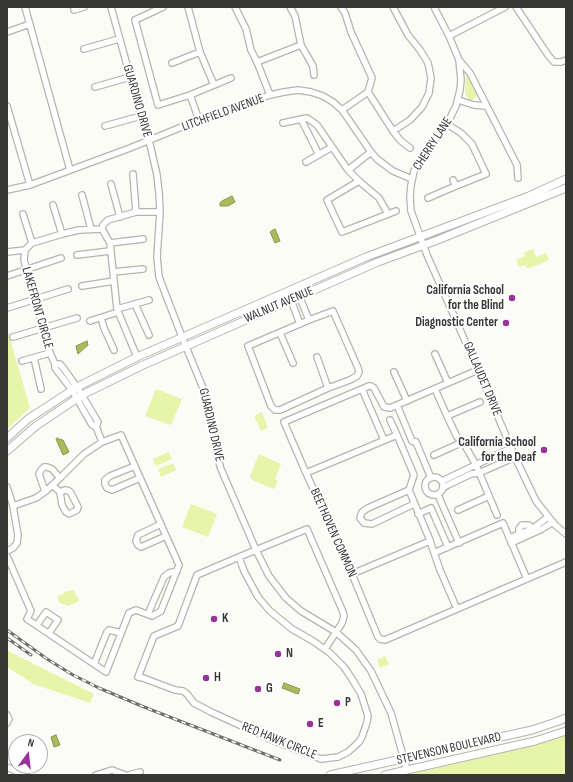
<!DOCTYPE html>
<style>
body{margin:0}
#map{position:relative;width:573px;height:782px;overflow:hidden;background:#fbfcf5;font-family:"Sofia Sans Condensed",sans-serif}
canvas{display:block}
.frame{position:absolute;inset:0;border:8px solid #373835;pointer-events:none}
.north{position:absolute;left:8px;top:734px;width:40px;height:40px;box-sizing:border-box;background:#fff;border:1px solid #afafae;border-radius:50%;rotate:15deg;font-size:11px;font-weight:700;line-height:16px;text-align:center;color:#373835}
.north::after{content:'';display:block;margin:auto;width:14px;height:18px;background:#973399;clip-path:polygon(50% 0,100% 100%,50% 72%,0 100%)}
</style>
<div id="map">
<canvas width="573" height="782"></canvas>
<div class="frame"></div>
<div class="north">N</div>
</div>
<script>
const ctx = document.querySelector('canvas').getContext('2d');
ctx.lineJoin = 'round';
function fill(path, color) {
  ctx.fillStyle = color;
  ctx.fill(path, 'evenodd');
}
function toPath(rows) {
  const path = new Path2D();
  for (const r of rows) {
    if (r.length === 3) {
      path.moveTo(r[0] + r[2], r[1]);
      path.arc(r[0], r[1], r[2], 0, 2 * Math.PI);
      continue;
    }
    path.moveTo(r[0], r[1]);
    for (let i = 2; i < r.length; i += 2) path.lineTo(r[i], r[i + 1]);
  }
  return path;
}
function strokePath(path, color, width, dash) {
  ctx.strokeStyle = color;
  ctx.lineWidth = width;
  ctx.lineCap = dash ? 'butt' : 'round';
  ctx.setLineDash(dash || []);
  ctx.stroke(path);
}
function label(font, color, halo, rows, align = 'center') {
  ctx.font = font + ' "Sofia Sans Condensed",sans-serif';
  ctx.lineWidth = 4;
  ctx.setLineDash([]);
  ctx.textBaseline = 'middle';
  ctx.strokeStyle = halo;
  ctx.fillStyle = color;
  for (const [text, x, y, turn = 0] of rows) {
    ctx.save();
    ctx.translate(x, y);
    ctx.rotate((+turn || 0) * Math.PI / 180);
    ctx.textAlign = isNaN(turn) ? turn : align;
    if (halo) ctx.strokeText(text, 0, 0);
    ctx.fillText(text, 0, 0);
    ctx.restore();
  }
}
fill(toPath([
 [466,75,468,75,477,92,477,96,475,98,471,100,469,100,467,97,465,93],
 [533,249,536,257,546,253,549,260,527,269,525,265,519,267,516,260,525,256,524,252],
 [7,328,30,408,7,429],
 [156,389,182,399,171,425,145,416],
 [262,412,268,428,261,431,254,416],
 [169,452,172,459,156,466,153,459],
 [259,454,281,464,275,479,278,481,274,489,252,480,250,476],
 [173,463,176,470,161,477,158,469],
 [191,504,217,514,208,537,182,527],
 [72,590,75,591,75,594,78,598,79,601,68,606,60,603,57,598,58,596,63,594,66,591,70,591],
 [7,650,10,652,94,694,90,703,33,684,7,667],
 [385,656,389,664,380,668,377,660],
 [566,735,566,775,406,775,536,745]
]), '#e7f5aa');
const water = toPath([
 [232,196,235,202,228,206,220,206,220,203,222,201,232,196],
 [275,229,280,241,275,243,270,232,275,229],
 [87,341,88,345,78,354,76,346,87,341],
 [58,438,59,440,61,439,61,440,63,440,69,452,63,455,56,439,58,438],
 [284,683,300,689,298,694,282,688,284,683],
 [56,735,60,745,54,747,51,737,56,735]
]);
fill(water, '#acbb59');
strokePath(water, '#89944e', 1);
const minor = toPath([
 [25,7,70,170],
 [111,7,141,116,149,140,157,175,159,193,160,212,157,257,159,277,182,337,205,393,208,403,216,452,221,469,256,550,269,576,286,598,301,611,336,632,356,650,371,671,391,713,407,770],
 [163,7,135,20,158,105,190,95,231,78],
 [188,7,200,52,214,85],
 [235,7,246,29,251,50,257,62,270,95],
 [290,7,295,16,301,45,313,66,314,75],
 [341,7,345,13,351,32,372,78,368,92,342,110],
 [434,7,449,36,459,60,461,80,460,90,456,106,447,124,423,155,414,171,411,185,410,197,411,211,427,255,478,370,515,457,536,501,555,525,566,534],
 [516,7,548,55,554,62,561,62,566,60],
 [74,10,84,7],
 [7,32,30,24],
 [449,36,505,7],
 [84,49,119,39],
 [459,60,470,73,517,165,518,178],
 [257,62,301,45],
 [172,63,200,52],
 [95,87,130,77],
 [368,92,393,131,400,140,410,148],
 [190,95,199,120],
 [458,100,474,105,486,106],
 [7,106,30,185],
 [301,119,319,155],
 [283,123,307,118,317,125,348,170,359,181,379,198,388,214],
 [105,126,141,116],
 [393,131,410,120,422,107,429,93,431,78,428,63,420,50,408,35,393,7],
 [306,162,332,147],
 [348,170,371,152],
 [133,174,136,212],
 [453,180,456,186],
 [359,181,327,200,342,232,396,211],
 [111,184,120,217],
 [7,190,30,185,130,148,199,120,270,95,284,92,298,90,311,92,323,96,333,102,342,110,371,152,377,159,393,171,412,179],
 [82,195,91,229],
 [428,198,444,191,456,186,486,174,472,144,461,133,447,124],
 [53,205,62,234],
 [23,214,32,243],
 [102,229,103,225,108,220,136,212,160,212],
 [110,243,143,239],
 [7,252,25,250],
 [77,255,110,251],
 [113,272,143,269],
 [7,276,61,258],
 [82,286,114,281],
 [296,288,309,320],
 [288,292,300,324],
 [135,304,149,335],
 [7,308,68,289],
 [117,309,149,300],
 [333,311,358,368,359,372,357,376,350,380,328,388,280,410,275,410,271,406,248,346,309,320,333,311],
 [101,318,104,328,114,350],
 [90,321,118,312],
 [280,333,293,363],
 [13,337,77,318],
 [435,354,448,383],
 [317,357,328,388],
 [34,358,41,389],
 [22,361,50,353],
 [55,364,60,364,64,369,77,387,98,422,96,427],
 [478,370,390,408,384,407,374,388,371,386,369,386,284,422,306,473,352,574,378,637,380,639,385,640,566,562],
 [394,372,407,401],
 [362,389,384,440],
 [435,389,447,416,457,437,463,442,476,465,497,515],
 [397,405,412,441,416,442,431,478],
 [447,416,480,402],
 [390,420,397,435],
 [102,442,97,429,96,427,92,425,72,390,55,368,55,364,50,353,24,260,25,250,32,243,62,234,79,230,102,229,110,243,117,309,137,357],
 [434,455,463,442],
 [135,466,110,476,105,480,105,484,107,488,112,490,140,478],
 [306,473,397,435,414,475,409,490,429,538,440,570,457,609],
 [434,486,9],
 [442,481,511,448],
 [52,485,60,492,65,490,69,491,71,493,78,507,77,510,69,514,66,512,62,505,60,492],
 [7,487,13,506,18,535,17,543,13,548,7,551],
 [443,488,448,485,471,474,479,473,515,457],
 [409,490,368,508,362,512,360,518,364,523,372,524,414,504],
 [45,491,39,474,41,470,44,467,47,467,52,469,60,478],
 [438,495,459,543],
 [458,510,489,496],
 [418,514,431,508,448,547],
 [161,524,138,535,136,541,138,545,141,547,166,536],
 [519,534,519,529,522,525,529,525,533,530],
 [509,538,532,529,548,517],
 [511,543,542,529,553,522],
 [434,553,503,523,527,579],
 [7,556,31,611,27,619,106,672,129,613,136,610,152,616,161,611,179,565,121,435,102,442,84,454,61,477,46,491,36,498,13,506],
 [239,557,244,571,258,597,270,611,292,629,313,641,330,653,344,667,352,679,361,694,368,716,367,722,362,737,359,742,348,752,338,757,321,759,277,742,211,712,194,703,187,694,183,691,175,690,143,678,138,677,154,636,178,626,197,575,239,557,307,529,343,612,344,616,342,623,325,649],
 [352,574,430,541],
 [148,614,164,577,169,573,177,571],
 [37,625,46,612,58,620,49,633],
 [94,664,107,632,109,630,121,633],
 [7,715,9,719,7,723],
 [7,767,24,775],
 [96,775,112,770,125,775],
 [129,775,140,772]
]);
const major = toPath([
 [7,438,28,419,77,387,137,357,366,257,529,196,566,179],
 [7,451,36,426,82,395,141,366,378,262,435,241,566,188],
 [330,775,532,730,556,722,566,718],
 [385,775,535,741,566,731]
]);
strokePath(minor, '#b3b5ae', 8);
strokePath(major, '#b3b5ae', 9);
strokePath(minor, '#fff', 5.5);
strokePath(major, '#fff', 7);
const rail = toPath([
 [7,630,47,659,73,675,99,688,144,707,280,760],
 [7,638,31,655]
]);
strokePath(rail, '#6e6f6b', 3);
strokePath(rail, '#fff', 1.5, [4.5]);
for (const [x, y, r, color] of [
 [512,298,4,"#973399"],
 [506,323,4,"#973399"],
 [544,450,4,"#973399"],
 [214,619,4,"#973399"],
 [278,654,4,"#973399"],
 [206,678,4,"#973399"],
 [258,689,4,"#973399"],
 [337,703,4,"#973399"],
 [310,724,4,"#973399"]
]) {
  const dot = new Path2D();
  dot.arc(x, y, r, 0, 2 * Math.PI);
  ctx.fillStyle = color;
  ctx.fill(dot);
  strokePath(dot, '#fff', 1.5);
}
label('13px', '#373835', '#fff', [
 ["GUARDINO DRIVE",137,101,74],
 ["LITCHFIELD AVENUE",223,113,-20],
 ["CHERRY LANE",433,144,-57],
 ["WALNUT AVENUE",279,305,-23],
 ["LAKEFRONT CIRCLE",37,308,74],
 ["GALLAUDET DRIVE",482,379,67],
 ["GUARDINO DRIVE",211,425,77],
 ["BEETHOVEN COMMON",333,533,66],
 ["RED HAWK CIRCLE",279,741,22],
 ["STEVENSON BOULEVARD",449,749,-13]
]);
label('bold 13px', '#373835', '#fff', [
 ["California School",504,291,"right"],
 ["for the Blind",504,306,"right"],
 ["Diagnostic Center",498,323,"right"],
 ["California School",536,443,"right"],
 ["for the Deaf",536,458,"right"],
 ["K",222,619],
 ["N",286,654],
 ["H",214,678],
 ["G",266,689],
 ["P",345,703],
 ["E",318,724]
], 'left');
</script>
